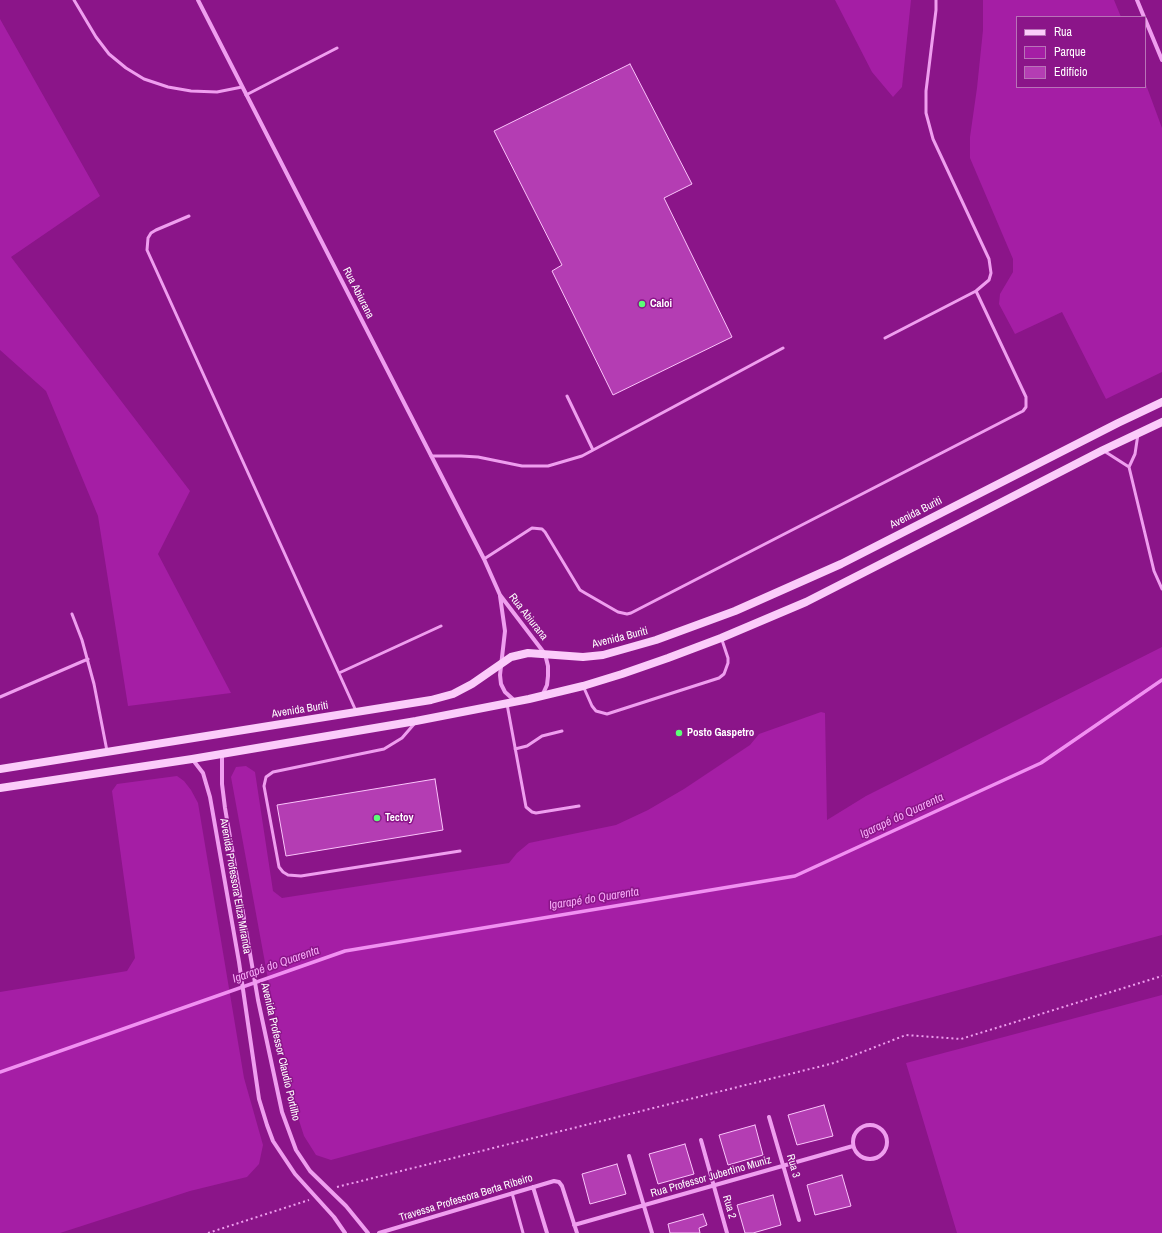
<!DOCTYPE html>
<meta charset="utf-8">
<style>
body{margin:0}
#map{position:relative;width:1162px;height:1233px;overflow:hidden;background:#8b1589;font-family:"Archivo Narrow",sans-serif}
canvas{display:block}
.legend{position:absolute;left:1016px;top:16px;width:130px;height:72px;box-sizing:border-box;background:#8b1589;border:1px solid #b973b8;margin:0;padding:5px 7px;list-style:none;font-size:12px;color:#fff}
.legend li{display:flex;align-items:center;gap:8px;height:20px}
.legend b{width:20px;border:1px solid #b973b8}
</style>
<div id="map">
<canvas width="1162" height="1233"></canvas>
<ul class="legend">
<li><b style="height:5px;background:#fbccfa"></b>Rua</li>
<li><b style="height:11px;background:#a51ea5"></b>Parque</li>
<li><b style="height:11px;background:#b43db3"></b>Edifício</li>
</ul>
</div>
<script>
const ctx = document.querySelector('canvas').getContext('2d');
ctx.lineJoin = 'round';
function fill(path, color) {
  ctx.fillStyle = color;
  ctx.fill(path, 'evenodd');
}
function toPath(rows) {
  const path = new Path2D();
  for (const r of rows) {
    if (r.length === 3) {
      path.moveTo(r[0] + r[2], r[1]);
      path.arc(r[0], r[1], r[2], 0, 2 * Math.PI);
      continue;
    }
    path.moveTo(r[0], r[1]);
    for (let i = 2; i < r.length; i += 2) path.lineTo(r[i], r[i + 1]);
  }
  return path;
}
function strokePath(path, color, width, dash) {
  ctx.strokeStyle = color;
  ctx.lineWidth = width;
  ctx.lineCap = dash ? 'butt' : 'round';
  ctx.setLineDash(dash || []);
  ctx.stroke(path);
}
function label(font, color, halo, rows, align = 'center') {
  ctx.font = font + ' "Archivo Narrow",sans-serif';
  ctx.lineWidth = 3;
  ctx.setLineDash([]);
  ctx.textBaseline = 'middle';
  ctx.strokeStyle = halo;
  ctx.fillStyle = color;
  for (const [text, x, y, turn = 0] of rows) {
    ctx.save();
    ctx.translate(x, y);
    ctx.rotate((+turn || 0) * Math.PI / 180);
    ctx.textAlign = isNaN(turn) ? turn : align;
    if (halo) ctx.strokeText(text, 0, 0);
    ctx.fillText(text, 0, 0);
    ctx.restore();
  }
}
fill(toPath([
 [835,0,911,0,902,87,893,97,872,72],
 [983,0,1114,0,1121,17,1017,17,1017,87,1145,87,1145,82,1162,128,1162,372,1106,399,1062,312,1015,334,999,304,1000,294,1013,272,1013,259,970,158,970,137,977,88,983,30],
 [0,19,100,196,11,257,190,491,158,554,231,693,128,706,98,516,46,391,0,350],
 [1162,647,1162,935,331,1160,316,1155,304,1136,295,1108,272,1001,231,777,236,767,246,766,255,772,273,891,282,898,509,863,517,853,529,843,616,825,648,810,684,789,750,745,759,734,821,712,825,713,827,820,866,796],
 [177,776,184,781,191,790,198,803,244,1078,263,1145,259,1164,247,1177,190,1191,60,1233,0,1233,0,992,127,971,135,958,112,791,117,784],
 [1162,995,1162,1233,957,1233,906,1063]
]), '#a51ea5');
strokePath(toPath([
 [0,1072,345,951,795,876,1041,763,1162,680]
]), '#f190f2', 3.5);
const building = toPath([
 [630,64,692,184,664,198,732,337,613,395,552,271,562,265,494,131,630,64],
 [435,779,443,830,286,856,277,805,435,779],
 [824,1105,833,1136,797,1145,788,1115,824,1105],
 [755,1125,763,1155,728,1165,719,1135,755,1125],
 [685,1144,694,1174,658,1184,649,1154,685,1144],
 [617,1164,626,1194,590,1204,582,1174,617,1164],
 [842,1175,851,1206,815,1215,807,1185,842,1175],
 [773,1195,781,1225,753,1233,745,1233,737,1205,773,1195],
 [703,1214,707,1225,699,1228,700,1233,670,1233,668,1224,703,1214]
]);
fill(building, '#b43db3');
strokePath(building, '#fbc4fb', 1);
strokePath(toPath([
 [337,1187,834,1063,906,1035,961,1039,1162,976],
 [208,1233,309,1200]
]), '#ef9eef', 2, [2, 3]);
strokePath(toPath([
 [74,0,96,37,109,54,126,68,144,79,168,87,191,91,217,92,242,87],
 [246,95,337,48],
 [189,216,156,230,151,233,148,238,147,250,356,711],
 [885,338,976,291,989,280,991,273,989,259,933,139,926,113,926,91,936,10,936,0],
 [567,396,593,450],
 [1138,434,1135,454,1129,467,1154,571,1162,589],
 [1104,451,1129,467],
 [431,456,461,456,478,457,522,466,548,466,582,456,783,348],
 [484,559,532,528,542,529,545,532,580,590,585,593,618,612,627,614,631,613,1023,411,1026,407,1026,397,976,291],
 [72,614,82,640,94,684,107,751],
 [339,673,441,626],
 [584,688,592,706,596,711,607,714,719,678,724,674,728,663,728,658,722,640],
 [0,697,88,659],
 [507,704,526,807,532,812,536,813,579,806],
 [415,723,402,738,384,749,273,772,266,777,264,786,279,867,283,872,288,875,301,876,460,851],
 [515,749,527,746,542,736,562,731],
 [512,1193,523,1233]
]), '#ef9eef', 3);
strokePath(toPath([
 [198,0,484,559,500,595,545,654,548,666,548,676,547,685,542,696],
 [1137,0,1144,17],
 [1145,19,1162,60],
 [500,596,505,631,500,675,501,684,505,692,515,701],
 [222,754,222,784,225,808,258,1000,282,1112,296,1150,310,1171,346,1206,368,1233],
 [193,760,203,773,210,797,239,962,259,1099,267,1125,273,1141,295,1174,334,1217,345,1233],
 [769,1117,799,1220],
 [870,1142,17],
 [701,1140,727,1233],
 [629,1156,652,1233],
 [533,1187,547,1233],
 [574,1225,853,1146],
 [379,1233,554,1181,559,1182,562,1186,577,1233]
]), '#ef9eef', 4);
strokePath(toPath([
 [0,769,431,700,453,694,472,684,511,657,528,653,583,657,603,655,656,640,735,611,841,564,1118,423,1162,402],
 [0,788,192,759,416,721,529,699,583,686,622,674,668,658,721,638,806,602,965,521,1103,450,1162,422]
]), '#fbccfa', 8);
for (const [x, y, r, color] of [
 [642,304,4,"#5cff77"],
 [679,733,4,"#5cff77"],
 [377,818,4,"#5cff77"]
]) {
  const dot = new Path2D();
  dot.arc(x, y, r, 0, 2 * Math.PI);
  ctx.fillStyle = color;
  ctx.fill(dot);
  strokePath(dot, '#8b1589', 1.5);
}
label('11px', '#fff', '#8b1589', [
 ["Rua Abiurana",358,293,63],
 ["Avenida Buriti",916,513,-27],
 ["Rua Abiurana",528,617,52],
 ["Avenida Buriti",620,638,-14],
 ["Avenida Buriti",300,710,-9],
 ["Avenida Professora Eliza Miranda",235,886,80],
 ["Avenida Professor Claudio Portilho",280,1052,77],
 ["Rua 3",793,1166,74],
 ["Rua Professor Jubertino Muniz",711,1177,-16],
 ["Travessa Professora Berta Ribeiro",466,1198,-17],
 ["Rua 2",729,1207,74]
]);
label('bold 11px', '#fff', '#8b1589', [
 ["Caloi",650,304],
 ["Posto Gaspetro",687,733],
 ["Tectoy",385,818]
], 'left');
label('italic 12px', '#f6aaf7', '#8b1589', [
 ["Igarapé do Quarenta",902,816,-25],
 ["Igarapé do Quarenta",594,899,-9],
 ["Igarapé do Quarenta",276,965,-19]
]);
</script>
